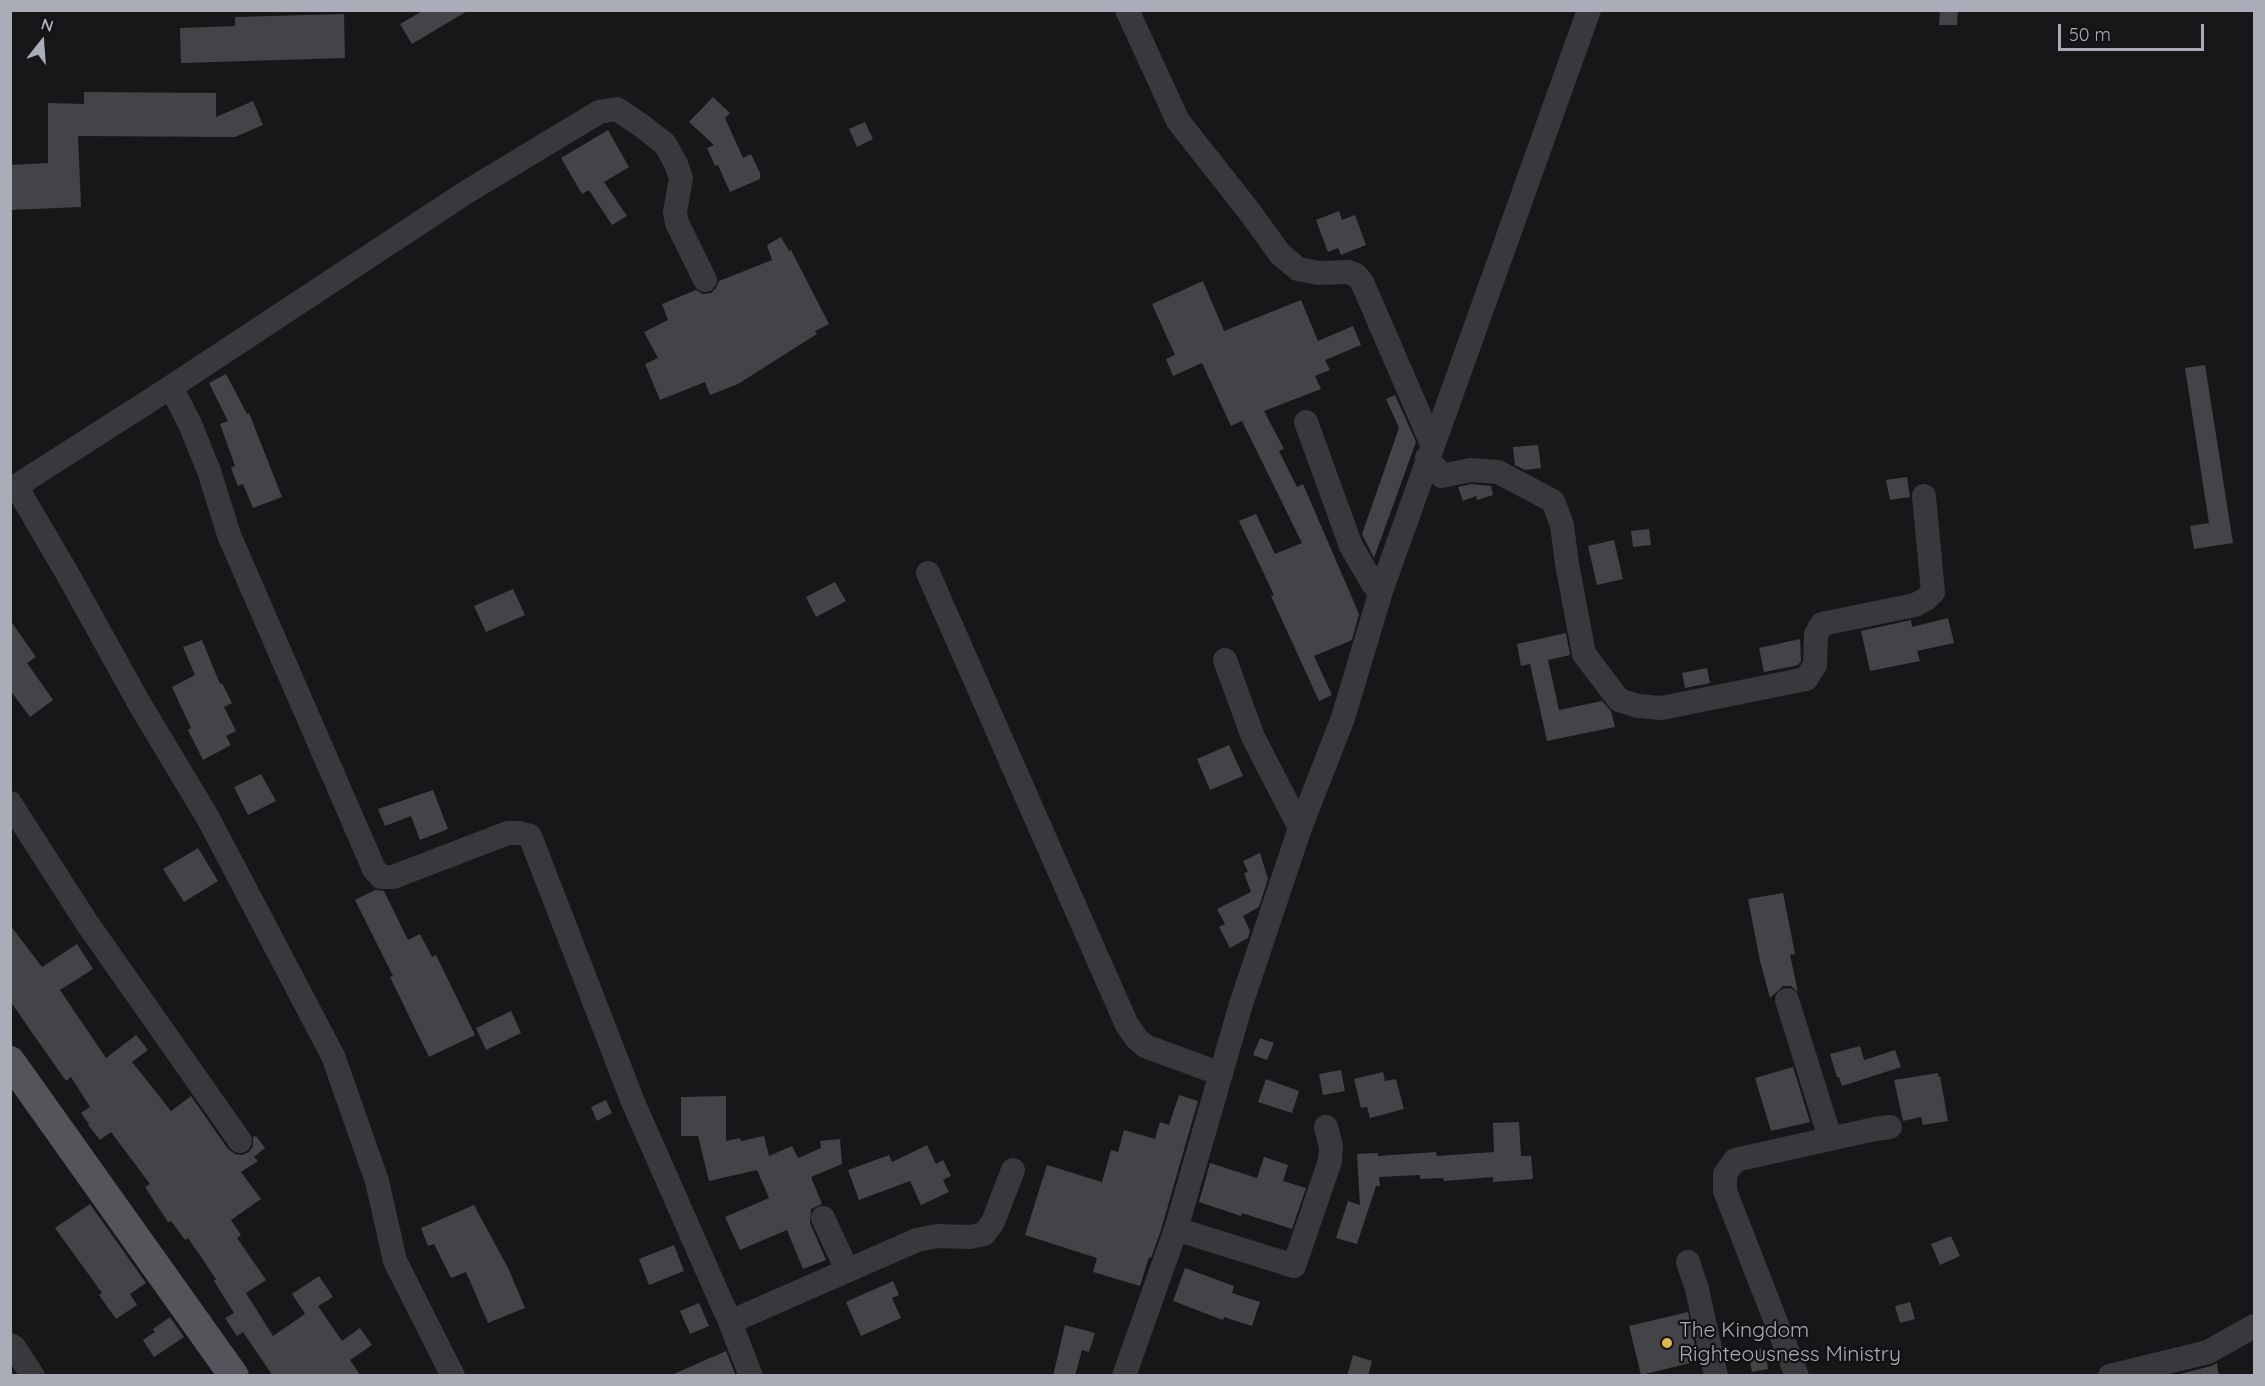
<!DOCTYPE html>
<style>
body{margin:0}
#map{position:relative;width:2265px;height:1386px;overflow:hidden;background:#171618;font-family:Quicksand,sans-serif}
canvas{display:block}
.frame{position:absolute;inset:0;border:12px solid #aaadb7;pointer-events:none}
.north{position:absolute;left:12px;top:12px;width:60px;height:60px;-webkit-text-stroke:4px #121113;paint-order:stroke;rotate:17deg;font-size:16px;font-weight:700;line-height:24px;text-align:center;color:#aaadb7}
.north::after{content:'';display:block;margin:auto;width:21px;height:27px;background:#aaadb7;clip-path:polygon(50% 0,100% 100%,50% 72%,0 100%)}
.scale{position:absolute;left:2058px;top:24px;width:146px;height:27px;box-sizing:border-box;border:3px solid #aaadb7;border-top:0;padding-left:8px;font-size:18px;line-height:21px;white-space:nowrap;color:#aaadb7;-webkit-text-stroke:4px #121113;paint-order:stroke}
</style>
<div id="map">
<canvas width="2265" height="1386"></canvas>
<div class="frame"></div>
<div class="north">N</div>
<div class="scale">50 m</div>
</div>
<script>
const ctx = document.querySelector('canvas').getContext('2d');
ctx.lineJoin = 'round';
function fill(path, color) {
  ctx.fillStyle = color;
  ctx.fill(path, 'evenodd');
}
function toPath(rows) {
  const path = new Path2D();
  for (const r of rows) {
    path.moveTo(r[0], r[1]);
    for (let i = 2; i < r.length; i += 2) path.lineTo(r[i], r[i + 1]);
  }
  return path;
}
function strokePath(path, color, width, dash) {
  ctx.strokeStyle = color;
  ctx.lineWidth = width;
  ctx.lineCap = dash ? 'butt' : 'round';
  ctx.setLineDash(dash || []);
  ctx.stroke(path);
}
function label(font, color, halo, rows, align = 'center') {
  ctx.font = font + ' Quicksand,sans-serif';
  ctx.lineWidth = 4.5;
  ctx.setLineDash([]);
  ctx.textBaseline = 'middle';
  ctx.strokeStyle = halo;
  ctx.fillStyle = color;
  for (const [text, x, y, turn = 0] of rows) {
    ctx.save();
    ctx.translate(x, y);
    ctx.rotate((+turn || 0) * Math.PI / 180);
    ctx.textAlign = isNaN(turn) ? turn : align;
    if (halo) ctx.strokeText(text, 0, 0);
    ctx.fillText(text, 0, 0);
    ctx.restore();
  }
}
fill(toPath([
 [424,10,469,10,412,44,400,24],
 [1940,10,1958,10,1957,25,1939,25],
 [344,14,345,58,181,63,180,28,235,26,235,17],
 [84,92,216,93,216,117,253,101,263,125,235,137,78,136,81,207,10,210,10,165,48,163,48,103,84,104],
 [713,97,730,113,725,118,743,158,751,154,760,173,760,179,730,192,718,165,715,166,707,148,714,145,689,122],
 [865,122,873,139,857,147,849,129],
 [608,130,629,167,604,182,627,216,612,225,589,190,582,194,561,158],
 [1339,211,1342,220,1355,215,1366,245,1341,255,1338,248,1328,252,1316,220],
 [781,237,789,251,791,250,829,324,815,331,817,334,738,384,710,395,705,382,660,400,645,364,658,358,644,332,668,320,662,304,696,290,703,294,711,293,716,288,719,281,772,260,767,245],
 [1203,281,1224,331,1301,300,1318,341,1353,326,1361,345,1325,360,1330,370,1315,376,1321,389,1264,411,1284,449,1279,451,1297,487,1303,484,1359,614,1352,640,1314,656,1332,695,1319,701,1271,596,1274,595,1239,521,1256,514,1275,554,1302,543,1242,421,1231,426,1202,363,1173,376,1166,359,1175,355,1152,304],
 [2205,365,2233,543,2194,549,2190,526,2209,523,2185,368],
 [226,374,247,414,249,413,282,497,253,508,243,484,238,486,231,468,235,466,220,424,228,421,209,383],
 [1395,395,1416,442,1374,558,1362,534,1399,428,1386,399],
 [1538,445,1541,468,1525,470,1515,465,1513,447],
 [1907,477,1910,497,1890,500,1886,480],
 [1471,484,1491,486,1493,495,1477,500,1476,496,1463,501,1458,487],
 [1649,529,1651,545,1633,547,1631,531],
 [1614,540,1623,579,1597,585,1588,546],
 [835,582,846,601,816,617,806,597],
 [513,589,525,615,486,632,474,606],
 [1948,618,1954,643,1917,651,1920,661,1870,671,1861,631,1911,620,1912,627],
 [10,620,36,657,27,663,53,700,30,717,10,690],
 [1566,633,1570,655,1548,660,1559,710,1602,701,1611,711,1615,727,1547,741,1530,664,1521,666,1517,644],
 [1800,639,1801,661,1798,665,1764,672,1759,648],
 [202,640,220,684,222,683,232,703,224,707,236,731,226,736,231,745,203,760,188,730,191,728,172,687,195,675,183,647],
 [1707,668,1710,683,1685,688,1682,673],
 [1229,745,1243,776,1210,790,1197,759],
 [261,774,276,801,248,815,234,787],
 [433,790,448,829,420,840,411,816,385,826,378,809],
 [198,848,218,881,184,902,163,869],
 [1260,853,1268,879,1259,907,1243,916,1250,931,1248,938,1230,948,1219,927,1225,924,1217,909,1251,892,1244,873,1248,872,1243,861],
 [375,890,384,891,408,940,420,934,432,957,436,955,475,1035,429,1057,390,977,393,976,355,900],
 [1783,893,1795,954,1790,955,1798,992,1791,986,1783,986,1770,998,1760,961,1748,899],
 [10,925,42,967,77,944,93,969,60,990,106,1058,136,1035,148,1050,132,1062,171,1111,191,1096,228,1149,235,1154,242,1155,249,1152,253,1146,253,1137,256,1136,265,1148,254,1157,258,1161,241,1172,261,1199,231,1220,241,1235,237,1238,266,1280,246,1293,273,1336,305,1314,292,1294,319,1276,333,1297,318,1306,342,1341,360,1328,372,1345,350,1360,361,1376,273,1376,243,1332,237,1336,225,1318,234,1313,214,1281,216,1279,188,1238,185,1240,171,1221,168,1222,145,1187,150,1184,111,1132,100,1140,88,1125,89,1124,81,1113,90,1107,71,1077,66,1081,10,1001],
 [511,1011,521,1033,486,1050,476,1028],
 [1260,1038,1274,1043,1267,1060,1253,1055],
 [1860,1046,1864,1060,1895,1050,1901,1067,1842,1086,1839,1077,1837,1077,1830,1054],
 [1793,1067,1810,1122,1771,1131,1755,1078],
 [1341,1070,1345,1091,1323,1095,1319,1074],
 [1383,1072,1385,1081,1396,1079,1404,1109,1370,1118,1367,1107,1361,1108,1354,1079],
 [1938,1073,1938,1077,1940,1076,1948,1121,1923,1125,1921,1117,1903,1121,1894,1080],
 [1266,1079,1299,1091,1292,1113,1258,1102],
 [1179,1095,1198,1101,1161,1230,1151,1258,1149,1257,1140,1286,1093,1272,1097,1258,1025,1235,1047,1165,1102,1182,1111,1150,1118,1152,1124,1130,1155,1139,1160,1122,1169,1125],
 [726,1096,726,1141,740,1138,741,1141,764,1136,769,1156,792,1146,798,1158,821,1148,820,1141,840,1139,842,1164,811,1177,822,1204,811,1209,810,1223,826,1260,803,1269,787,1230,740,1250,725,1217,769,1198,757,1170,709,1181,698,1136,681,1136,681,1097],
 [606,1100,612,1113,597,1121,591,1107],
 [1519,1122,1521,1156,1531,1156,1533,1179,1493,1182,1493,1177,1444,1181,1443,1178,1420,1179,1420,1175,1379,1177,1380,1186,1376,1186,1357,1244,1336,1238,1348,1201,1360,1205,1357,1154,1378,1153,1378,1156,1436,1152,1437,1156,1494,1152,1493,1123],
 [927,1145,936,1164,943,1160,951,1176,943,1180,949,1192,921,1205,910,1181,859,1200,848,1170,889,1155,892,1162],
 [1264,1157,1288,1165,1283,1181,1306,1188,1292,1229,1242,1213,1241,1216,1199,1202,1210,1163,1257,1178],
 [90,1204,146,1283,130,1294,137,1305,116,1319,99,1295,102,1293,55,1228],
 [474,1205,509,1270,525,1308,488,1323,466,1272,451,1278,434,1244,428,1246,421,1228],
 [1951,1236,1960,1256,1940,1265,1931,1244],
 [674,1245,684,1271,649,1285,639,1259],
 [1185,1268,1234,1286,1232,1293,1260,1302,1252,1326,1224,1317,1223,1320,1173,1301],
 [893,1281,899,1295,892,1298,901,1318,861,1336,846,1302],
 [1910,1302,1915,1319,1900,1323,1895,1306],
 [699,1303,709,1326,690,1334,680,1311],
 [1688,1312,1698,1361,1641,1375,1629,1326],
 [170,1317,184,1337,154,1357,143,1340,155,1332,153,1329],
 [1065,1325,1095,1333,1089,1352,1082,1350,1075,1376,1053,1376],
 [1765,1348,1768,1369,1752,1372,1748,1351],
 [726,1351,736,1376,669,1376],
 [1353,1355,1372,1361,1368,1376,1347,1376],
 [2217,1363,2219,1376,2172,1376,2211,1366]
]), '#444448');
strokePath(toPath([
 [1127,10,1178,121,1249,211,1280,254,1298,269,1319,273,1348,272,1356,275,1362,282,1432,444],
 [171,387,465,193,599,112,617,109,642,126,665,144,676,164,681,178,675,212,677,223,705,280],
 [1306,422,1351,546,1373,584,1381,591],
 [1427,458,1442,476,1470,470,1498,472,1553,501,1562,525,1567,564,1584,654,1619,700,1638,706,1662,708,1806,679,1815,665,1816,634,1822,624,1915,605,1926,599,1933,592,1924,496],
 [16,486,67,573,139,703,208,818,333,1056,377,1181,395,1261,453,1376],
 [10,490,171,387,190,424,209,471,229,535,374,869,381,877,393,877,508,833,520,833,530,836,633,1102,730,1322,751,1376],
 [928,573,1127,1025,1137,1039,1145,1046,1221,1074],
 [1225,660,1253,737,1300,828],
 [10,803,87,923,240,1141],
 [1787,1000,1830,1138],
 [823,1218,847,1270],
 [1176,1229,1294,1266,1330,1161,1331,1147,1326,1127],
 [1688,1262,1697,1289,1716,1376],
 [730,1322,917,1240,937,1236,970,1237,984,1234,993,1222,1013,1170],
 [10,1345,14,1347,33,1376],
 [1124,1376,1176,1229,1241,1004,1300,828,1343,718,1381,591,1589,10],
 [1797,1376,1725,1191,1725,1174,1735,1160,1875,1129,1890,1127],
 [2110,1376,2208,1352,2254,1326]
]), '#38383d', 24);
strokePath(toPath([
 [10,1061,234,1376]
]), '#54555b', 30);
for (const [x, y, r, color] of [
 [1667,1343,6,"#deb848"]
]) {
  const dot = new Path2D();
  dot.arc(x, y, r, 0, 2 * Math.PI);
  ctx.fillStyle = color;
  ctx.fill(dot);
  strokePath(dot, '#121113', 2);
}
label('21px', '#aaadb7', '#121113', [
 ["The Kingdom",1679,1331],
 ["Righteousness Ministry",1679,1355]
], 'left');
</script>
